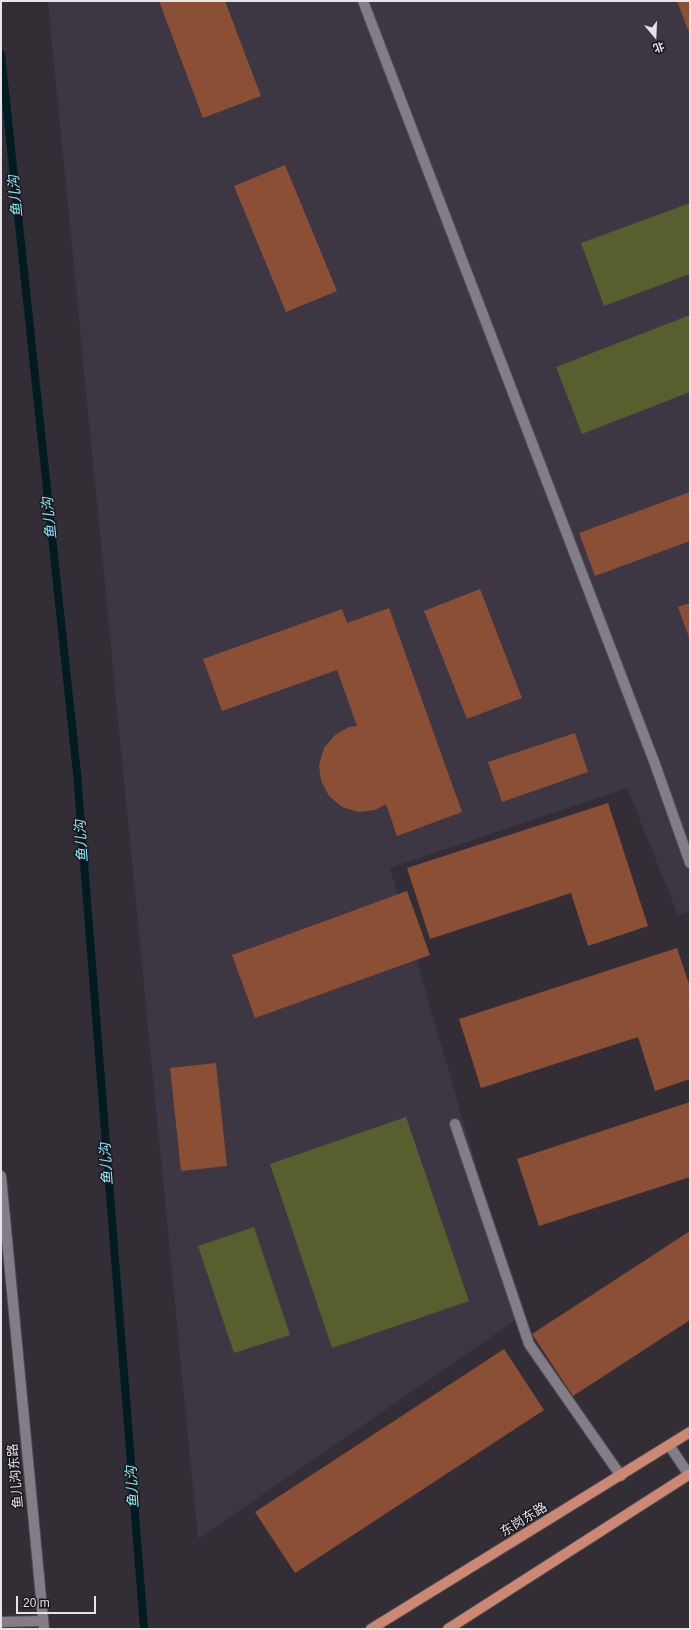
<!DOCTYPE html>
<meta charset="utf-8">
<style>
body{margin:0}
#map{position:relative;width:691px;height:1630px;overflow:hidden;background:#332e36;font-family:Arial,"Noto Sans SC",sans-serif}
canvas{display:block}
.frame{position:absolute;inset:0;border:2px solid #e7e4e9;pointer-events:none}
.north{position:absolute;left:635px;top:16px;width:40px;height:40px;-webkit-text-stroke:3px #19171b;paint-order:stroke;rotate:161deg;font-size:11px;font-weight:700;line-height:16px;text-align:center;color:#e7e4e9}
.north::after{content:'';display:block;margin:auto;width:14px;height:18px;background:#e7e4e9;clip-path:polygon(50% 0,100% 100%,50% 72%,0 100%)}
.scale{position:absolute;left:16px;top:1596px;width:80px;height:18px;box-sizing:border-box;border:2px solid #e7e4e9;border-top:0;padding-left:5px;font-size:12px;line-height:14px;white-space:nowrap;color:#e7e4e9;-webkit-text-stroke:3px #19171b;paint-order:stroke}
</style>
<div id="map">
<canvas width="691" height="1630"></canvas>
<div class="frame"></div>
<div class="north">北</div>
<div class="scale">20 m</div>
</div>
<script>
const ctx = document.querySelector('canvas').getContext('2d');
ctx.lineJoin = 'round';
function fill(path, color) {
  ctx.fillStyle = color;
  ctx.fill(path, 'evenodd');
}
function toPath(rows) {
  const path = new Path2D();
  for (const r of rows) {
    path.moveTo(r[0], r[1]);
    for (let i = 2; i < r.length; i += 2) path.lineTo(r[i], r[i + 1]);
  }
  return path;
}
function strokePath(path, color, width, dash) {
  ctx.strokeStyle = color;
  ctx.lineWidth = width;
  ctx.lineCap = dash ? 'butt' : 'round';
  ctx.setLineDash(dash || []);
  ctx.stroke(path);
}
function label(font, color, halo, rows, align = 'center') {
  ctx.font = font + ' Arial,"Noto Sans SC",sans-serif';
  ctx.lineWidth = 3;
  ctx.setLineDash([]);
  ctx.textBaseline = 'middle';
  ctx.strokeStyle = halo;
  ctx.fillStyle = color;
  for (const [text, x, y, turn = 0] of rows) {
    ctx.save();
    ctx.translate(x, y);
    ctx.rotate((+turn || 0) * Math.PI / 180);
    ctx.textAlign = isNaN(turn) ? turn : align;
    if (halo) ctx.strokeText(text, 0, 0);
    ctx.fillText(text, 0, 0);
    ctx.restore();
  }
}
fill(toPath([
 [48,1,690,1,690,911,678,915,627,788,390,868,520,1317,198,1539]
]), '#3d3643');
fill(toPath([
 [690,203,690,274,604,306,581,243],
 [690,315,690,392,582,434,556,367],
 [406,1117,469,1301,332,1348,270,1164],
 [254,1227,290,1335,234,1353,198,1246]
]), '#595e2f');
strokePath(toPath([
 [1,54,77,773,144,1629]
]), '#001c21', 8);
fill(toPath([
 [159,1,225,1,261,96,203,118],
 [677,1,690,1,690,35],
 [285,165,337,291,286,312,234,186],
 [690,492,690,541,595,576,579,533],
 [480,589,522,698,467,719,424,611],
 [690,603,690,640,678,607],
 [389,608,462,812,397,836,386,804,375,810,358,812,342,807,329,796,321,781,319,765,324,748,335,735,349,727,357,726,337,670,222,711,203,659,342,609,347,623],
 [575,733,588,772,502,802,488,762],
 [608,803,648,926,588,946,571,893,430,939,407,868],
 [407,891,430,955,255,1018,232,955],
 [677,948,690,987,690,1079,655,1091,638,1037,481,1088,459,1019],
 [216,1063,227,1166,181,1171,170,1068],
 [690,1102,690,1177,539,1226,517,1159],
 [690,1231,690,1320,573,1396,532,1334],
 [504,1349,544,1410,295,1573,255,1512]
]), '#8a4f35');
const service = toPath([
 [363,1,655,764],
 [455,1124,529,1344,621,1476]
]);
const minor = toPath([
 [655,764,690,863],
 [1,1622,43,1621]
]);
const tertiary = toPath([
 [1,1176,44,1629],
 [669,1445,689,1475]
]);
const primary = toPath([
 [371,1629,690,1432],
 [448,1629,690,1474]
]);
strokePath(service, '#4f4c53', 12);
strokePath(minor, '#4f4c53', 12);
strokePath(tertiary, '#4f4c53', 12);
strokePath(primary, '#4f4c53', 12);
strokePath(service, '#827d86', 10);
strokePath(minor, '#827d86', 10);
strokePath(tertiary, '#827d86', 10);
strokePath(primary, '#cc8872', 10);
label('13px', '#e7e4e9', '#19171b', [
 ["鱼儿沟东路",16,1476,-95],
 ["东岗东路",524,1520,-32]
]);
label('italic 14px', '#8bebfe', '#19171b', [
 ["鱼儿沟",16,196,-96],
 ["鱼儿沟",50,518,-96],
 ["鱼儿沟",82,841,-94],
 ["鱼儿沟",107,1164,-94],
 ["鱼儿沟",133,1487,-94]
]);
</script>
